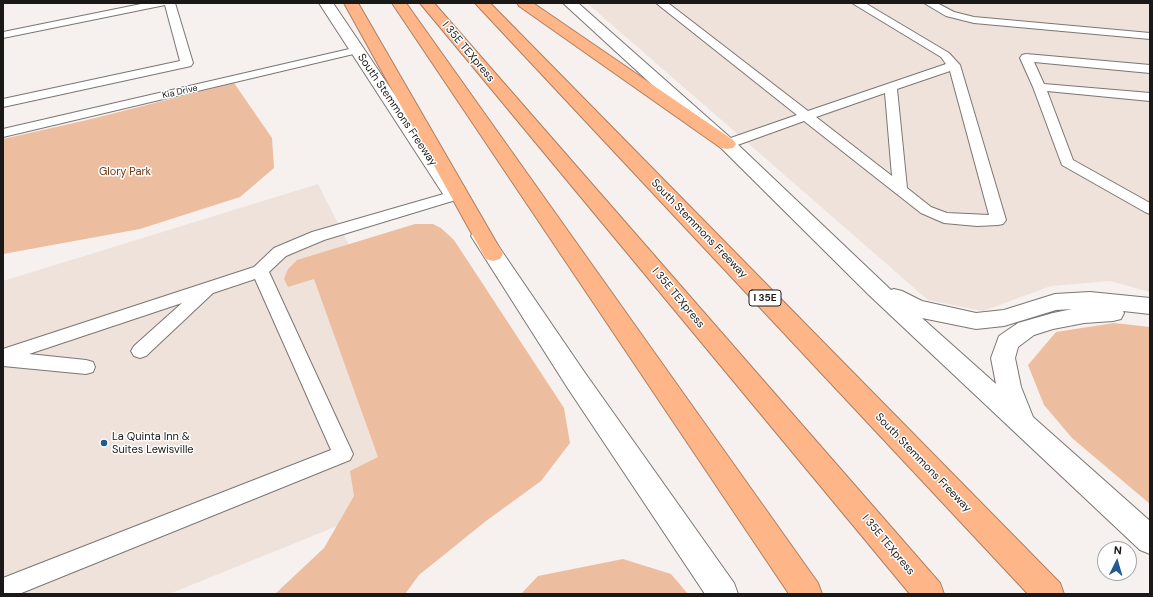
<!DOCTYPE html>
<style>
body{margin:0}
#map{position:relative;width:1153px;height:597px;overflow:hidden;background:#f6f1ee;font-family:"DM Sans",sans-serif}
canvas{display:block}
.frame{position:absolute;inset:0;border:4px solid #1b1918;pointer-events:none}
.north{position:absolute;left:1097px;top:541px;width:40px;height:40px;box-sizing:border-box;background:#fff;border:1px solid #a4a3a3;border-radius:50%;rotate:5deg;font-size:11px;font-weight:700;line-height:16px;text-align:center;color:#1b1918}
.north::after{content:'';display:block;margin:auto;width:14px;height:18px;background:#245890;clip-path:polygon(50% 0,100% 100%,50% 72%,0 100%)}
</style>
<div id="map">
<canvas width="1153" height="597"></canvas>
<div class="frame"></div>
<div class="north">N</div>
</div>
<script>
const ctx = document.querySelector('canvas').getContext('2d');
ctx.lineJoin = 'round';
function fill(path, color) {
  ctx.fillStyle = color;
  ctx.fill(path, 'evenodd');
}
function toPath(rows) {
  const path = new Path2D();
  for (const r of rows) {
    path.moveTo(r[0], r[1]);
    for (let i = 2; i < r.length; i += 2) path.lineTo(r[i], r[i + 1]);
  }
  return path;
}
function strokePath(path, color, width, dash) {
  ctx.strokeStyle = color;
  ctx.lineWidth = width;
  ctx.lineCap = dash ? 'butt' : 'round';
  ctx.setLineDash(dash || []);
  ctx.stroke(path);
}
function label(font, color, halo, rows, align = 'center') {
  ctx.font = font + ' "DM Sans",sans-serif';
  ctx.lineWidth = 3;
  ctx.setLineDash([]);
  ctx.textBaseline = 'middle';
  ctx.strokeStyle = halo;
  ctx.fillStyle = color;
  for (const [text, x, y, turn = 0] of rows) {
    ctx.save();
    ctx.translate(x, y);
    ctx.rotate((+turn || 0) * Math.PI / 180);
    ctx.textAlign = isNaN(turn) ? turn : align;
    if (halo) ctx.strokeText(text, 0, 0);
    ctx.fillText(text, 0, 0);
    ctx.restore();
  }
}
fill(toPath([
 [587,3,1150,3,1150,292,1110,281,1051,286,983,311,928,300],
 [318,184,466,474,169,594,3,594,3,281]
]), '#efe2db');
fill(toPath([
 [234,83,272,138,274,168,240,197,140,229,3,254,3,139,87,120],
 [415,224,433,224,441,228,454,240,564,408,570,443,541,481,486,521,419,575,405,594,275,594,324,548,354,496,350,471,378,457,314,279,288,287,284,279,288,269,297,260],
 [1114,323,1150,327,1150,504,1072,438,1044,405,1028,365,1056,332],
 [623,559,671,574,688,594,521,594,538,576]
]), '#edbda0');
const lane = toPath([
 [146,3,175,3,193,63,191,66,3,107,3,99,180,61,165,5,3,38,3,32,146,3],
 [656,3,668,3,808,111,946,64,941,57,852,3,865,3,949,53,960,65,1006,220,1003,224,998,225,977,226,944,223,921,213,804,121,732,147,722,147,720,144,722,141,797,115,656,3],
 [950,71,989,215,947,213,931,207,907,188,897,89,950,71],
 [885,93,892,176,816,117,885,93],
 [924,3,937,3,954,12,974,17,1150,33,1150,39,974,23,946,16,924,3],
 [358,47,362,48,364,50,362,52,3,137,3,129,358,47],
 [1026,54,1150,65,1150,73,1034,62,1044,84,1150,93,1150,101,1047,91,1073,160,1150,203,1150,214,1145,212,1062,165,1033,87,1020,58,1022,55,1026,54],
 [454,191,459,193,461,196,459,199,324,240,286,256,269,272,353,454,350,460,19,594,3,594,3,578,331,450,255,279,213,293,146,356,140,358,134,356,131,351,134,346,182,303,29,354,86,360,93,362,95,367,93,372,86,374,3,366,3,349,254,267,274,248,312,232,454,191]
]);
const secondary = toPath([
 [319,3,333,3,459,190,457,194,450,196,443,194,319,3],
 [563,3,578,3,733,140,891,290,894,289,902,291,922,301,976,313,1004,310,1055,294,1090,292,1150,298,1150,314,1123,311,1124,313,1121,319,1113,321,1084,323,1053,329,1034,335,1018,347,1015,358,1021,387,1033,417,1150,521,1150,554,1140,550,869,295,721,148,563,3],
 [1072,309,1053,313,1018,323,999,336,991,358,996,384,922,318,976,329,1004,326,1056,310,1072,309],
 [481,229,488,231,585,373,734,583,738,594,705,594,567,387,471,236,474,231,481,229]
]);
const highway = toPath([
 [344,3,358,3,503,254,500,259,493,261,486,259,483,254,344,3],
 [392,3,406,3,818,583,822,594,789,594,392,3],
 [420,3,434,3,940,583,944,594,910,594,420,3],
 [475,3,490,3,1060,583,1064,594,1028,594,475,3],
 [517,3,533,3,733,140,736,144,733,148,727,149,721,148,519,6,517,3]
]);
strokePath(lane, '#7b7673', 2);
strokePath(secondary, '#7b7673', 2);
strokePath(highway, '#af7e60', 2);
fill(lane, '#fff');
fill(secondary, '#fff');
fill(highway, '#feb587');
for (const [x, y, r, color] of [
 [104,443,4,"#245890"]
]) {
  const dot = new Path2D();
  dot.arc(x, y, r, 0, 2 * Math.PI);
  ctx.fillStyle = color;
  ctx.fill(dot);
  strokePath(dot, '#fff', 1.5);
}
label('9px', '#1b1918', '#fff', [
 ["Kia Drive",180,92,-13]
]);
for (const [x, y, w] of [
 [765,298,32]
]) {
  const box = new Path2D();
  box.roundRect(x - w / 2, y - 8, w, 16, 3);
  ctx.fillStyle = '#fff';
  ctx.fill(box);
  strokePath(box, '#1b1918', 1);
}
label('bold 10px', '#1b1918', null, [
 ["I 35E",765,298]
]);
label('11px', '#1b1918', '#fff', [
 ["I 35E TEXpress",468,52,50],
 ["South Stemmons Freeway",397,110,56],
 ["South Stemmons Freeway",699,229,46],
 ["I 35E TEXpress",678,298,50],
 ["South Stemmons Freeway",923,463,46],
 ["I 35E TEXpress",888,545,50]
]);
label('11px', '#68350f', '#fff', [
 ["Glory Park",125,172]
]);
label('11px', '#1b1918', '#fff', [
 ["La Quinta Inn &",112,437],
 ["Suites Lewisville",112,450]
], 'left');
</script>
